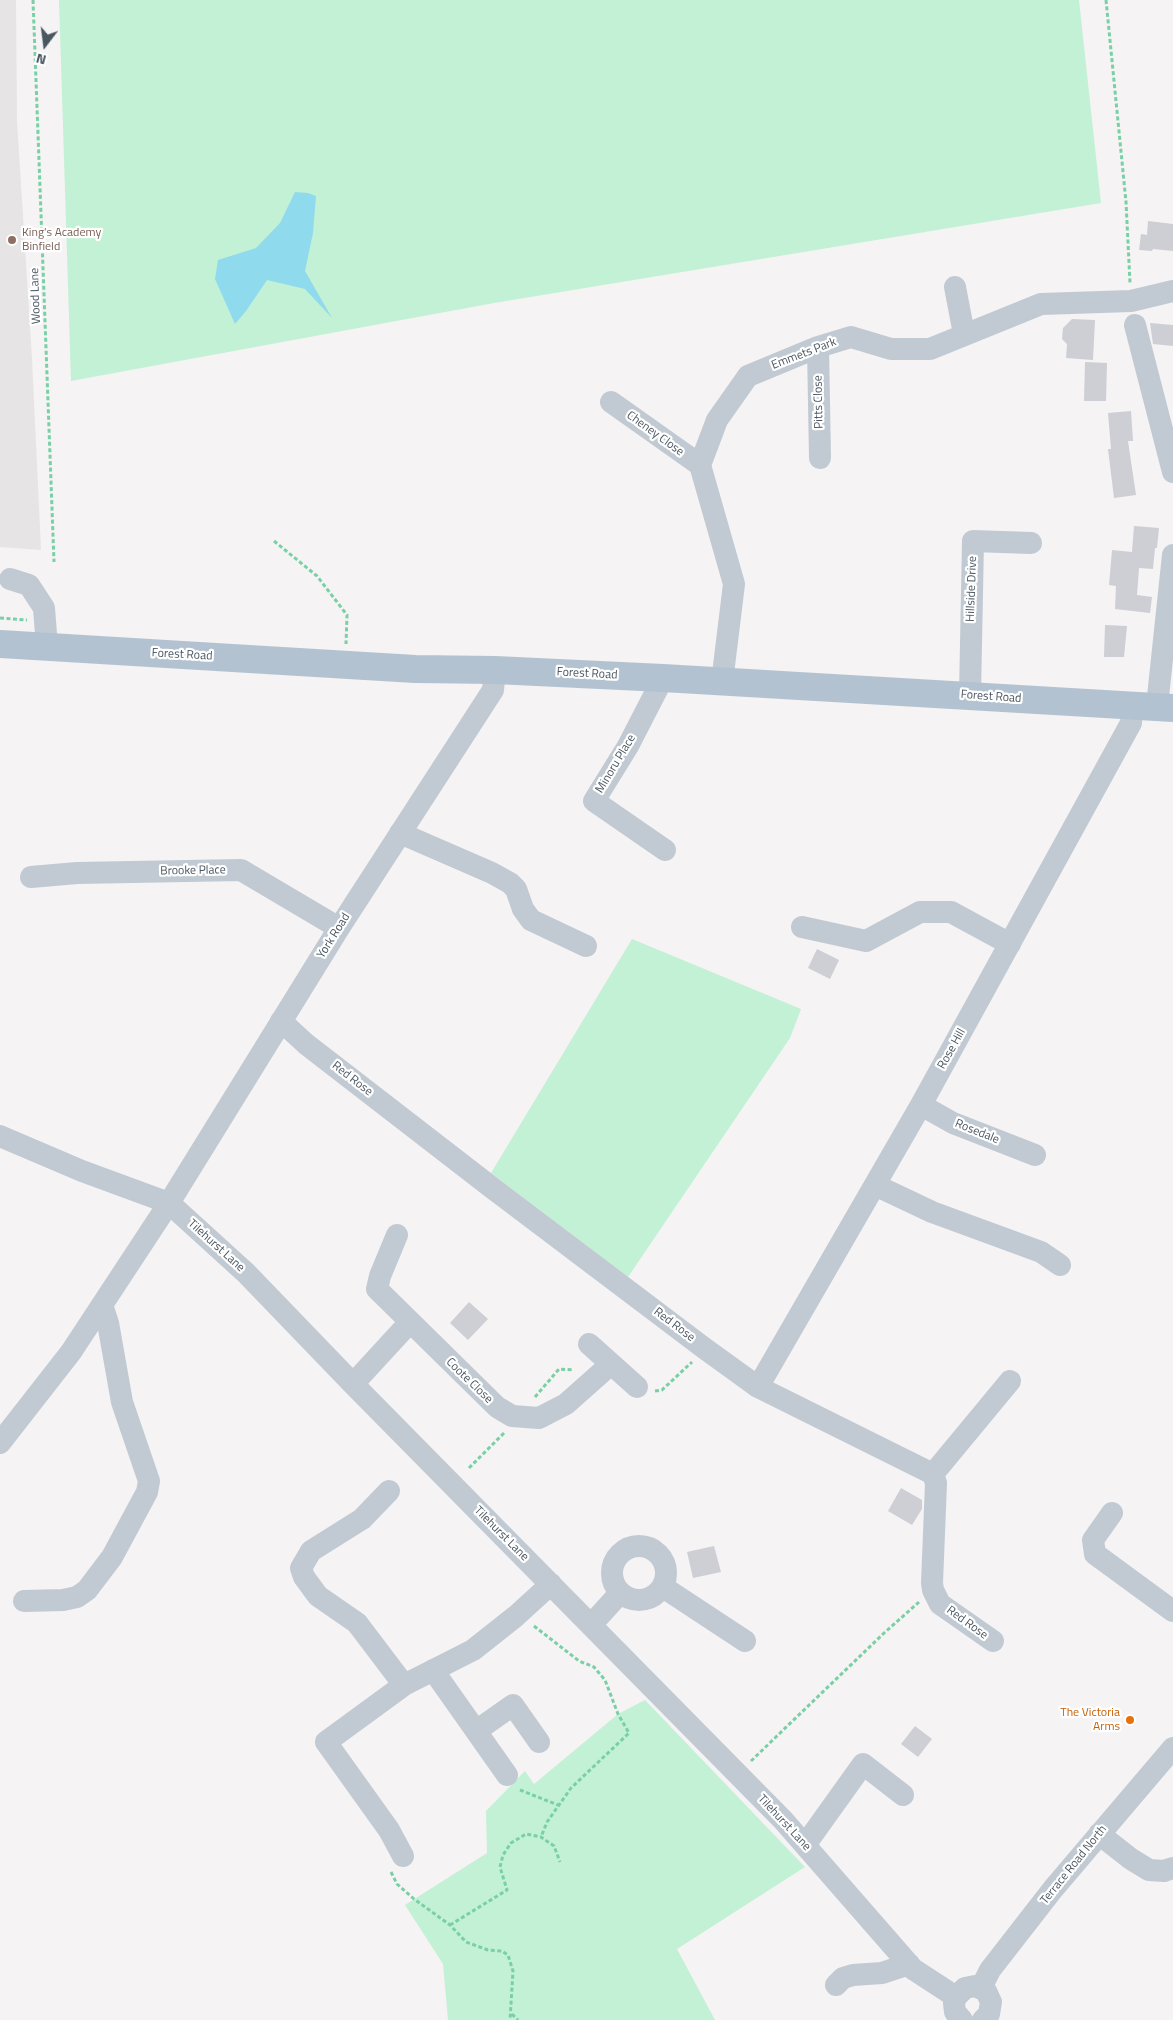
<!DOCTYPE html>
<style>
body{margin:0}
#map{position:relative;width:1173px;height:2020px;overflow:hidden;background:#f5f3f3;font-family:"Titillium Web",sans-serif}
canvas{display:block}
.north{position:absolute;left:20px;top:20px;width:50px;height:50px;-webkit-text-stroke:4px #fff;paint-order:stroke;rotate:195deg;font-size:14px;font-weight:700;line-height:20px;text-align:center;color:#4a5661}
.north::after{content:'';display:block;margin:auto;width:18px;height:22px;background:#4a5661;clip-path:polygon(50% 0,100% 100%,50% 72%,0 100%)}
</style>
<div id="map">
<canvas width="1173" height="2020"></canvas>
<div class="north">N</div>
</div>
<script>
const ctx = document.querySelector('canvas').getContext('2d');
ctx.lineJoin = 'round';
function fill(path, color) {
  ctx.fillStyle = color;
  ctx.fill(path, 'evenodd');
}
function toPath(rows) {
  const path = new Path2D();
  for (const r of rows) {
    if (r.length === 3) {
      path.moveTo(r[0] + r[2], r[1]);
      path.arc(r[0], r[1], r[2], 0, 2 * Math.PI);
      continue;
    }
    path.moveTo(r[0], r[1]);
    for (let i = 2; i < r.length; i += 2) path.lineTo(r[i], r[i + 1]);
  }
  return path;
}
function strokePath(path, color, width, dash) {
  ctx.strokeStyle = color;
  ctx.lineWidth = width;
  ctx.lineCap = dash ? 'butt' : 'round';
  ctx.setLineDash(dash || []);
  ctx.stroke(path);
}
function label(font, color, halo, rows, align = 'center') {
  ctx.font = font + ' "Titillium Web",sans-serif';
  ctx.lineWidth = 4.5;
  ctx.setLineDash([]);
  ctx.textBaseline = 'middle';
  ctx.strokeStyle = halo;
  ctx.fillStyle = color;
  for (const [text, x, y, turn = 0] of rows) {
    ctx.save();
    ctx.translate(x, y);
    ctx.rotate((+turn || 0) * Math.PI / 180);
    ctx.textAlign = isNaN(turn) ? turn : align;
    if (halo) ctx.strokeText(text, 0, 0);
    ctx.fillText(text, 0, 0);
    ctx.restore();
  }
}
fill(toPath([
 [0,0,16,0,17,121,32,359,41,550,0,547]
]), '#e6e4e5');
fill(toPath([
 [59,0,1079,0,1101,203,494,303,71,381],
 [632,939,801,1009,790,1038,628,1277,491,1173],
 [645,1700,805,1867,677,1949,715,2020,448,2020,443,1964,405,1905,487,1853,486,1811,525,1771,534,1784,618,1714]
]), '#c3f1d5');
fill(toPath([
 [295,192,308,193,316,196,313,233,305,271,332,318,305,289,267,280,246,311,235,324,215,279,218,260,256,248,280,223]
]), '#90daee');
fill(toPath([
 [1148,221,1173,224,1173,251,1153,249,1152,251,1139,250,1141,234,1147,235],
 [1072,319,1095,320,1093,360,1066,358,1067,344,1062,339,1063,328],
 [1150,323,1173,325,1173,346,1153,344],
 [1085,362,1107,363,1106,401,1084,401],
 [1131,411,1133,441,1128,441,1136,495,1114,498,1108,449,1111,449,1108,413],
 [1134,526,1159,528,1157,548,1155,548,1153,569,1139,568,1137,595,1152,597,1150,613,1115,609,1116,586,1109,585,1112,550,1132,552],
 [1105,625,1127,626,1124,657,1104,657],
 [817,949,839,960,830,979,808,968],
 [469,1302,488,1319,468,1340,450,1323],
 [901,1488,922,1500,922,1509,912,1525,888,1511],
 [714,1546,721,1572,693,1578,687,1552],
 [915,1726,932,1739,918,1757,901,1744]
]), '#cdcfd5');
strokePath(toPath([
 [33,0,54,562],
 [1106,0,1126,202,1130,283],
 [274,541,317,576,347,615,346,644],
 [0,618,27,620],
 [655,1391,662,1390,692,1362],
 [535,1397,559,1369,574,1370],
 [469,1468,505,1432],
 [534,1626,579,1661,594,1667,605,1680,618,1714,629,1733,571,1788,547,1822,541,1837],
 [751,1761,883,1634,919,1602],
 [520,1790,558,1805],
 [391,1872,397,1884,414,1899,450,1925,466,1942,488,1950,502,1951,508,1955,513,1971,510,2020],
 [450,1925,507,1890,500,1867,503,1855,511,1843,526,1834,541,1837,554,1846,560,1862],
 [512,2014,518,2020]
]), '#7ad0a6', 3, [4, 2.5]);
strokePath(toPath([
 [955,287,964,334],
 [1135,325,1173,472],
 [818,347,820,458],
 [611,402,700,465],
 [10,579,29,585,44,608,47,647],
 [663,678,628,746,594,801,665,850],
 [722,682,734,584,700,465,717,420,748,376,818,347,851,337,891,349,930,349,1041,304,1131,301,1173,291],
 [970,695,973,541,1031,543],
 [1157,706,1173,555],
 [400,833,492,873,510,883,516,889,523,909,531,920,586,946],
 [31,877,77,873,241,870,339,928],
 [802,927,866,941,920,912,951,912,1010,944],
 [281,1021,306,1044,491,1187,704,1348,758,1387,933,1474,936,1483,932,1583,933,1590,940,1604,993,1641],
 [921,1105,953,1123,1035,1155],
 [0,1136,82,1171,169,1203,246,1273,353,1384,783,1820,913,1969,956,1997],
 [875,1185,932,1212,1041,1252,1060,1265],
 [397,1235,380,1276,377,1289,497,1407,512,1416,539,1418,566,1404,611,1364],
 [589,1344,637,1387],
 [353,1384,410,1322],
 [758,1387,921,1105,1131,723,1132,706],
 [0,1443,71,1352,169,1203,339,928,493,690,495,670],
 [933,1474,1010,1381],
 [389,1491,362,1519,311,1551,301,1568,304,1577,318,1596,357,1623,404,1685,473,1650,516,1616,551,1584],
 [1112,1513,1093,1540,1095,1554,1173,1611],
 [639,1573,27],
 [663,1587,745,1641],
 [24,1601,63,1600,77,1597,87,1590,112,1557,147,1492,149,1481,122,1402,108,1323,102,1305],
 [591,1625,620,1593],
 [433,1670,507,1775],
 [476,1731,513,1705,539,1742],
 [1099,1834,1131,1859,1149,1870,1164,1871,1173,1868],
 [805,1845,863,1764,903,1795],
 [403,1856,389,1830,326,1742,404,1685],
 [836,1985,843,1978,853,1975,882,1973,909,1964],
 [981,1988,990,1970,1053,1889,1173,1748],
 [962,2020,955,2012,954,2003,956,1997,965,1988,975,1986,986,1991,991,2002,989,2014,983,2020]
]), '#c1cad2', 22);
strokePath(toPath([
 [0,644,415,669,495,670,663,678,1173,708]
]), '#b3c2d1', 28);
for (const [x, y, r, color] of [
 [12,240,5,"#8d6e63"],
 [1130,1720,5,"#e8710a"]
]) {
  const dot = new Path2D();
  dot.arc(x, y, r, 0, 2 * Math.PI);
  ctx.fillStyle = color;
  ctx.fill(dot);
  strokePath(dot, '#fff', 2);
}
label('12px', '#785e54', '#fff', [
 ["King's Academy",22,233],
 ["Binfield",22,247]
], 'left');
label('12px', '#4a5661', '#fff', [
 ["Wood Lane",36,296,-92],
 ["Emmets Park",804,354,-21],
 ["Pitts Close",819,402,-91],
 ["Cheney Close",655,434,36],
 ["Hillside Drive",972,589,-88],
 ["Forest Road",182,655,3],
 ["Forest Road",587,674,3],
 ["Forest Road",991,697,4],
 ["Minoru Place",616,764,-59],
 ["Brooke Place",193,871,-1],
 ["York Road",334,936,-58],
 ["Rose Hill",952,1049,-61],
 ["Red Rose",352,1079,38],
 ["Rosedale",977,1132,22],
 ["Tilehurst Lane",216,1246,42],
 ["Red Rose",674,1325,37],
 ["Coote Close",469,1381,44],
 ["Tilehurst Lane",501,1534,45],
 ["Red Rose",967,1623,36],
 ["Tilehurst Lane",784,1823,47],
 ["Terrace Road North",1074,1865,-51]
]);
label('12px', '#c56008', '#fff', [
 ["The Victoria",1120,1713],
 ["Arms",1120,1727]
], 'right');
</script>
